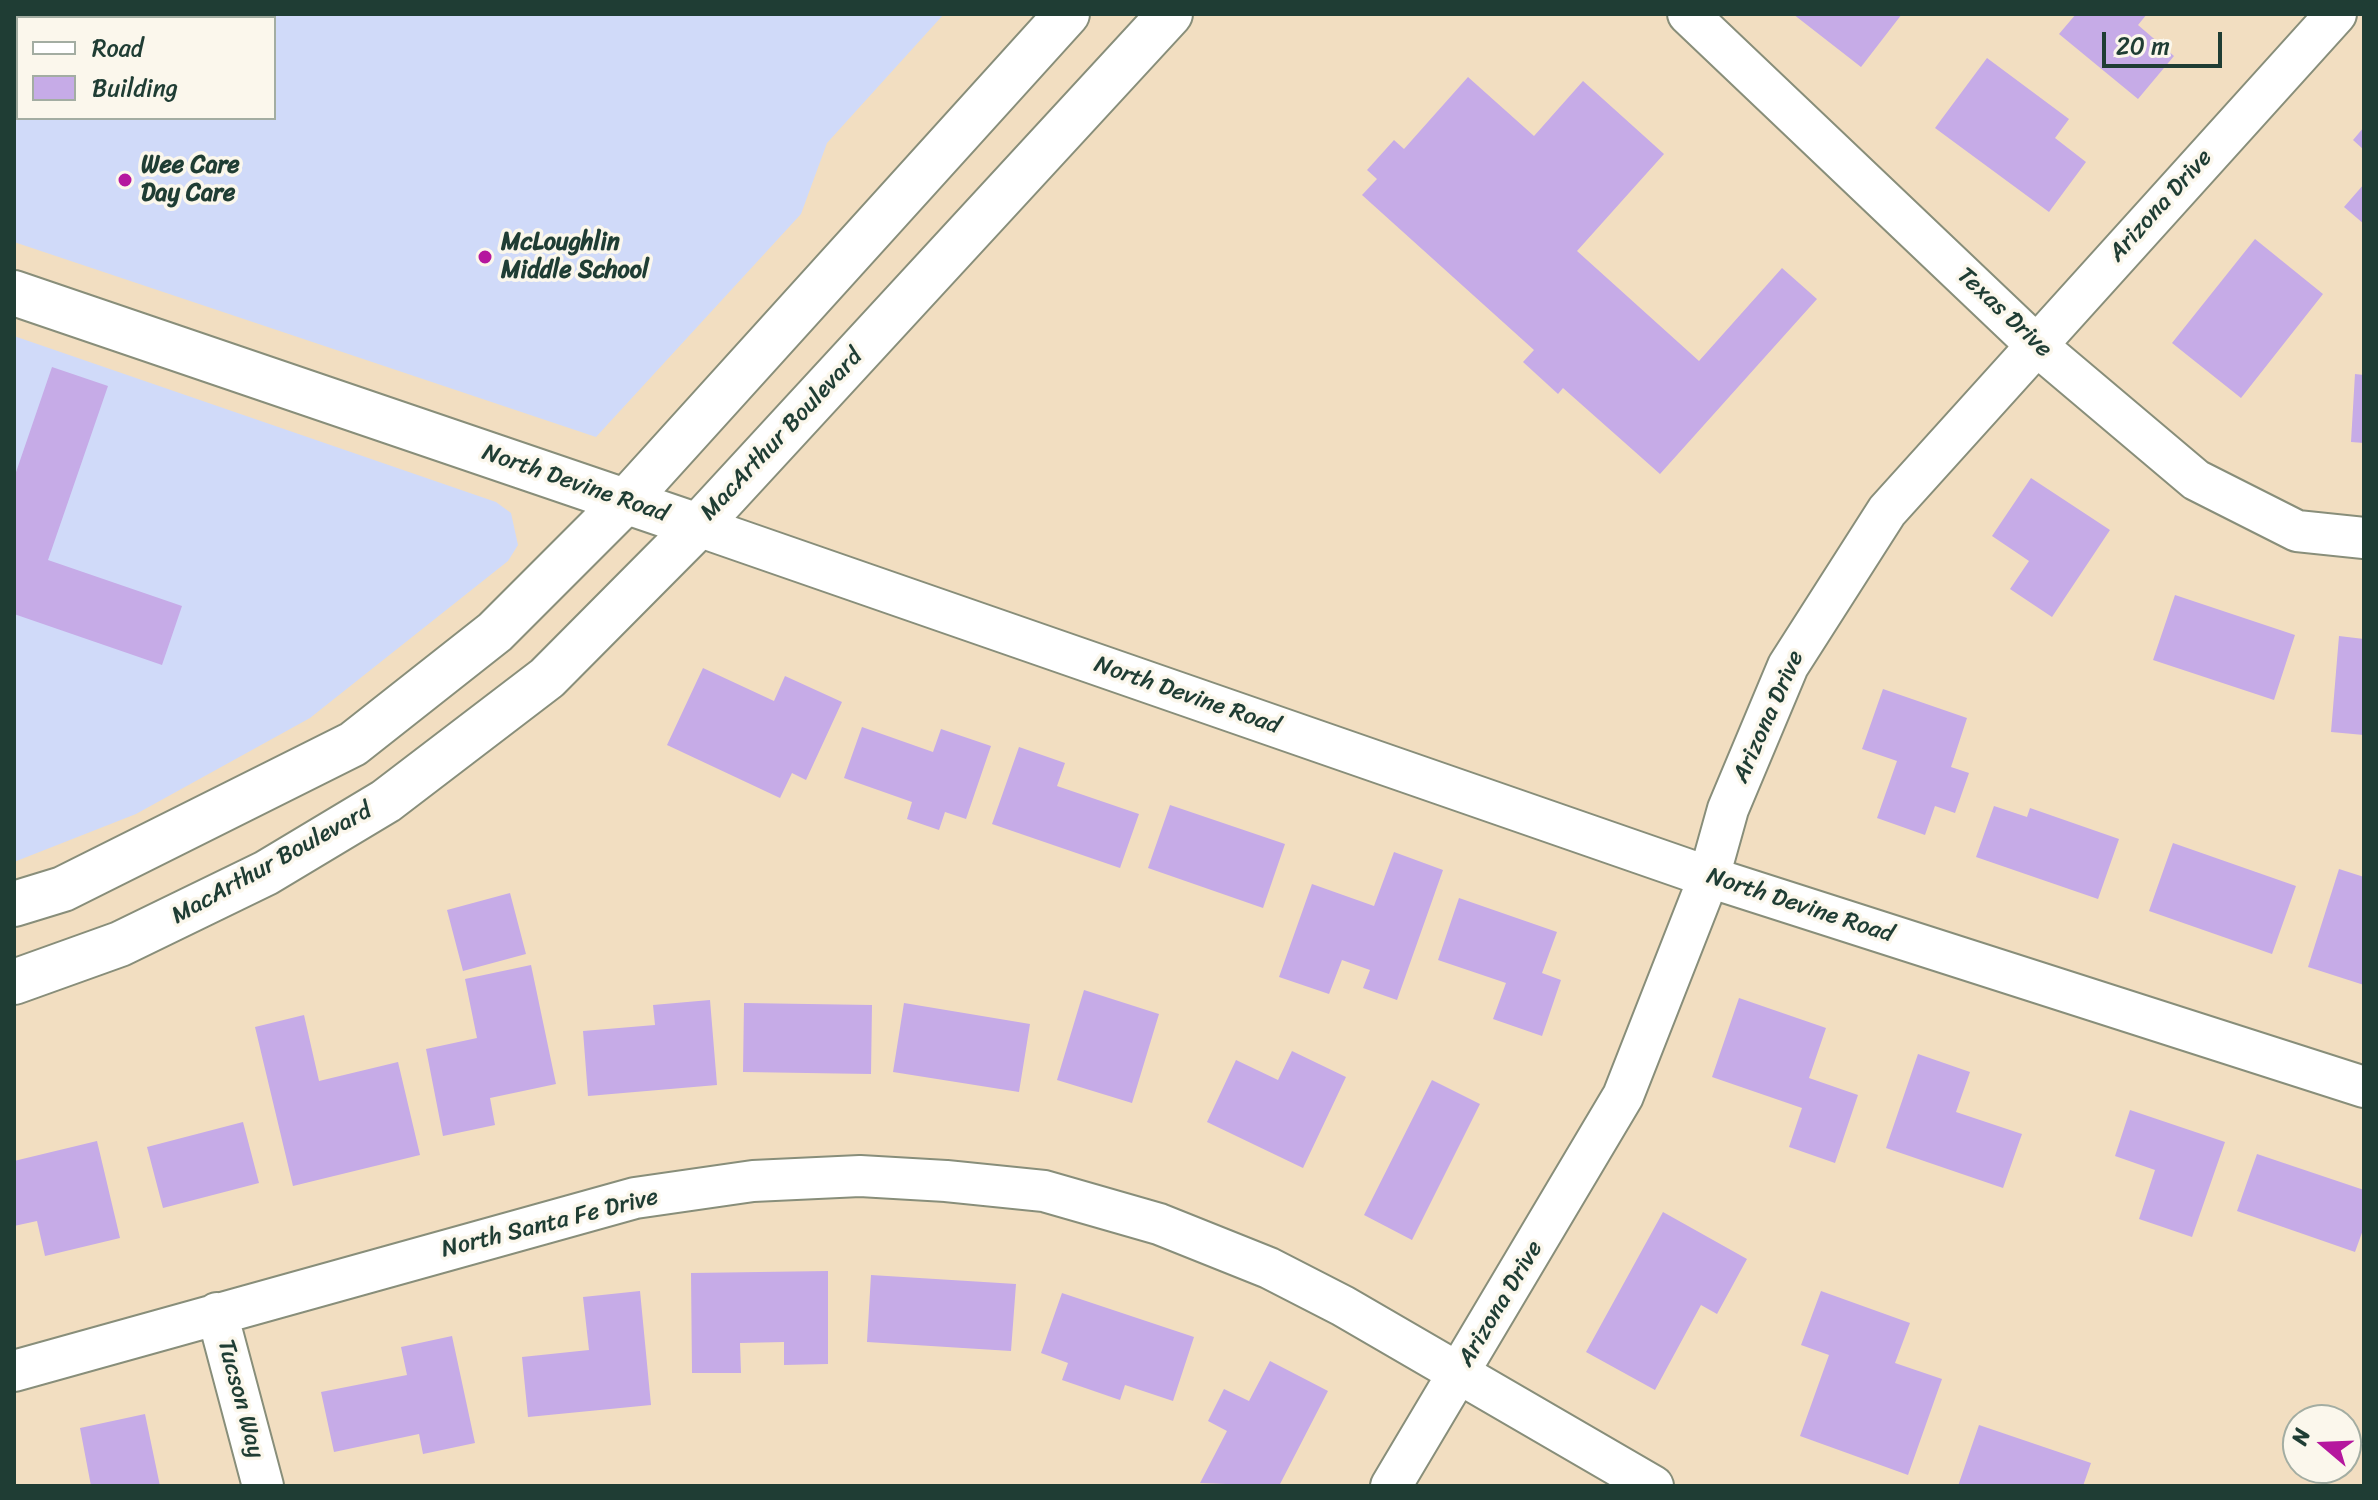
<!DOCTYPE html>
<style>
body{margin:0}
#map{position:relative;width:2378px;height:1500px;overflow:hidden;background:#f2dec1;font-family:Sriracha,sans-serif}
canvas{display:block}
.frame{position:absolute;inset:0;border:16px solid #1f3d34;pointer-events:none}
.legend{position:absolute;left:16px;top:16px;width:260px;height:104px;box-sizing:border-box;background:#fbf7ec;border:2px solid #a3ada2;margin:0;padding:10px 14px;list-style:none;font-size:24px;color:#1f3d34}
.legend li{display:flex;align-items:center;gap:16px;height:40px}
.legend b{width:40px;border:2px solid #a3ada2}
.north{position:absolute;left:2282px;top:1404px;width:80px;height:80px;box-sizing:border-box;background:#fbf7ec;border:2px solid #a3ada2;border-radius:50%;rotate:289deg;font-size:22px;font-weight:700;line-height:32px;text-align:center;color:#1f3d34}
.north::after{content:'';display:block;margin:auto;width:28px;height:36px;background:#b5179e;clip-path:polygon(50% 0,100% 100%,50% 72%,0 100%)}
.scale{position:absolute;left:2102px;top:32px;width:120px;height:36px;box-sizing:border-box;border:4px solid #1f3d34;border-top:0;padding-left:10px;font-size:24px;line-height:28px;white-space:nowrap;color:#1f3d34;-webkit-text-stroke:6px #fbf7ec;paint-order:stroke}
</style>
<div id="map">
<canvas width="2378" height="1500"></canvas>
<div class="frame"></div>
<ul class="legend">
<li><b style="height:10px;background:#fff"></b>Road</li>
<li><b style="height:22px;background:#c6abe7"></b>Building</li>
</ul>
<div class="north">N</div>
<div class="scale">20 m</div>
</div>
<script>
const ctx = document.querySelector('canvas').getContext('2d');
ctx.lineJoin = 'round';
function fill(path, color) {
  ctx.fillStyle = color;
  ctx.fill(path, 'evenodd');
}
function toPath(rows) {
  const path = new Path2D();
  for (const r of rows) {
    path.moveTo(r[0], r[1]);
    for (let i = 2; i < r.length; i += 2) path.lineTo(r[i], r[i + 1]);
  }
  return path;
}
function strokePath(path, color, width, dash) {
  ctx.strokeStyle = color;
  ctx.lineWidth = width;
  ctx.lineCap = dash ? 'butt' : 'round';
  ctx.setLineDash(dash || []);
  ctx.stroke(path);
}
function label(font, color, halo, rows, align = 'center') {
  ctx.font = font + ' Sriracha,sans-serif';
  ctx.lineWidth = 7;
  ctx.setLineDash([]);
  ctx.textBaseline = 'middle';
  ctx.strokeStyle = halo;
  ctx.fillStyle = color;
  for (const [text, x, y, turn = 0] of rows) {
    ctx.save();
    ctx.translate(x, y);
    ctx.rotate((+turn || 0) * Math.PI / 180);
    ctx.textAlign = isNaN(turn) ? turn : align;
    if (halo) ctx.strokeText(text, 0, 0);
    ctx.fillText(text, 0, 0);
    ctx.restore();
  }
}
fill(toPath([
 [14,14,944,14,827,143,801,214,596,437,14,242],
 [274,18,274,118,18,118,18,18],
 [14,336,496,502,511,513,518,545,508,561,310,718,136,814,14,862]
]), '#d0daf9');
fill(toPath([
 [1793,14,1902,14,1861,67],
 [2076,14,2147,14,2138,25,2174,56,2138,99,2059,34],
 [1987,58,2069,119,2055,138,2086,162,2049,212,1935,128],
 [1468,77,1534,136,1583,81,1664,154,1577,251,1699,361,1782,268,1817,299,1660,474,1563,388,1558,394,1523,362,1534,350,1362,195,1377,179,1367,170,1394,140,1404,149],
 [2364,127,2364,150,2353,140],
 [2364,184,2364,224,2344,207],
 [2255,239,2323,294,2241,398,2172,343],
 [52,367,108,386,48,560,182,606,162,665,14,614,14,478],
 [2355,374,2364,375,2364,443,2351,442],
 [2031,478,2110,530,2052,617,2010,589,2029,561,1992,536],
 [2175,595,2295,635,2274,700,2153,660],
 [2339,636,2364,639,2364,735,2331,732],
 [703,668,774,701,785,676,842,702,806,780,792,773,780,798,667,745],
 [1883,689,1967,718,1951,767,1969,773,1955,813,1935,806,1925,835,1877,818,1897,761,1862,749],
 [862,727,933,752,941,729,991,746,966,819,945,812,939,830,907,819,912,802,844,778],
 [1019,747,1065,763,1057,786,1139,814,1120,868,992,824],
 [1170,805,1285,844,1263,908,1148,868],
 [1994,806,2027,817,2030,808,2119,839,2098,899,1976,857],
 [2173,843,2296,886,2272,954,2149,911],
 [1394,852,1443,870,1397,1000,1363,988,1370,970,1342,960,1329,994,1279,977,1312,884,1374,906],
 [2339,869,2364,877,2364,985,2308,967],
 [510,893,526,954,463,971,447,910],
 [1459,898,1557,932,1542,973,1561,980,1542,1036,1493,1019,1506,983,1438,960],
 [531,965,556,1084,490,1098,495,1125,443,1136,426,1049,477,1038,465,979],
 [1084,990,1159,1014,1132,1103,1057,1080],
 [1739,998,1826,1028,1809,1078,1858,1095,1835,1163,1789,1147,1802,1108,1712,1077],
 [710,1000,717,1085,588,1096,583,1031,655,1025,653,1005],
 [744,1003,872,1005,871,1074,743,1072],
 [904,1003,1030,1024,1019,1092,893,1072],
 [304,1015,319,1081,398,1062,420,1155,293,1186,255,1027],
 [1292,1051,1346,1077,1303,1168,1207,1122,1236,1060,1278,1080],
 [1918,1054,1970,1072,1956,1112,2022,1134,2003,1188,1886,1148],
 [1432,1080,1480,1104,1412,1240,1364,1215],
 [2130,1110,2225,1142,2192,1237,2139,1219,2155,1170,2115,1156],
 [243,1122,259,1183,163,1208,147,1147],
 [97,1141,120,1238,45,1256,37,1221,14,1226,14,1161],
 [2257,1154,2364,1190,2364,1227,2355,1252,2237,1211],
 [1663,1212,1747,1259,1717,1314,1701,1305,1655,1390,1586,1352],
 [828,1271,828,1364,784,1365,784,1342,740,1343,741,1373,692,1373,691,1273],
 [871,1275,1016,1284,1011,1351,867,1342],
 [640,1291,651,1405,528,1417,522,1357,589,1350,583,1297],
 [1821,1291,1910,1323,1895,1363,1942,1379,1908,1475,1800,1436,1829,1355,1801,1345],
 [1062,1293,1194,1337,1173,1401,1125,1385,1120,1400,1062,1380,1068,1363,1041,1353],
 [452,1336,475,1443,423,1454,419,1434,334,1452,321,1392,407,1375,401,1347],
 [1270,1361,1328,1391,1279,1486,1200,1483,1227,1431,1208,1421,1224,1389,1249,1401],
 [145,1414,160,1486,91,1486,80,1428],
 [1979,1425,2091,1463,2083,1486,1958,1486]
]), '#c6abe7');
const minor = toPath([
 [1688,14,2035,344,2196,480,2297,531,2364,538],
 [698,526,1709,877,2364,1087],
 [217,1313,263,1486],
 [14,1371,635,1198,753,1181,860,1176,946,1181,1044,1191,1159,1224,1269,1268,1343,1306,1653,1486],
 [1391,1486,1623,1096,1709,877,1728,809,1788,666,1887,511,2336,14]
]);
const tertiary = toPath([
 [14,293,698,526],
 [14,904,63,889,353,744,495,632,626,501,1067,14],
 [14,982,120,944,266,873,386,801,547,678,698,526,1170,14]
]);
strokePath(minor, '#888e7a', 44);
strokePath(tertiary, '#888e7a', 48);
strokePath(minor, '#fff', 40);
strokePath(tertiary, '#fff', 44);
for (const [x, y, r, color] of [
 [125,180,8,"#b5179e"],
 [485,257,8,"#b5179e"]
]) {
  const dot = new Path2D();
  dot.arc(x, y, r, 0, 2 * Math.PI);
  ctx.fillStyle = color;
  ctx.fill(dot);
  strokePath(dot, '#fbf7ec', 3);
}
label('bold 24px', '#1f3d34', '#fbf7ec', [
 ["Wee Care",141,166],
 ["Day Care",141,194],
 ["McLoughlin",501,243],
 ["Middle School",501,271]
], 'left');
label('24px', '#1f3d34', '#fbf7ec', [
 ["Arizona Drive",2161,206,-48],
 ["Texas Drive",2004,313,43],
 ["MacArthur Boulevard",782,435,-47],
 ["North Devine Road",575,484,19],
 ["North Devine Road",1187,696,19],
 ["Arizona Drive",1769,717,-66],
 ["MacArthur Boulevard",272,864,-29],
 ["North Devine Road",1800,906,18],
 ["North Santa Fe Drive",550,1224,-14],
 ["Arizona Drive",1501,1304,-59],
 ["Tucson Way",240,1399,75]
]);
</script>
